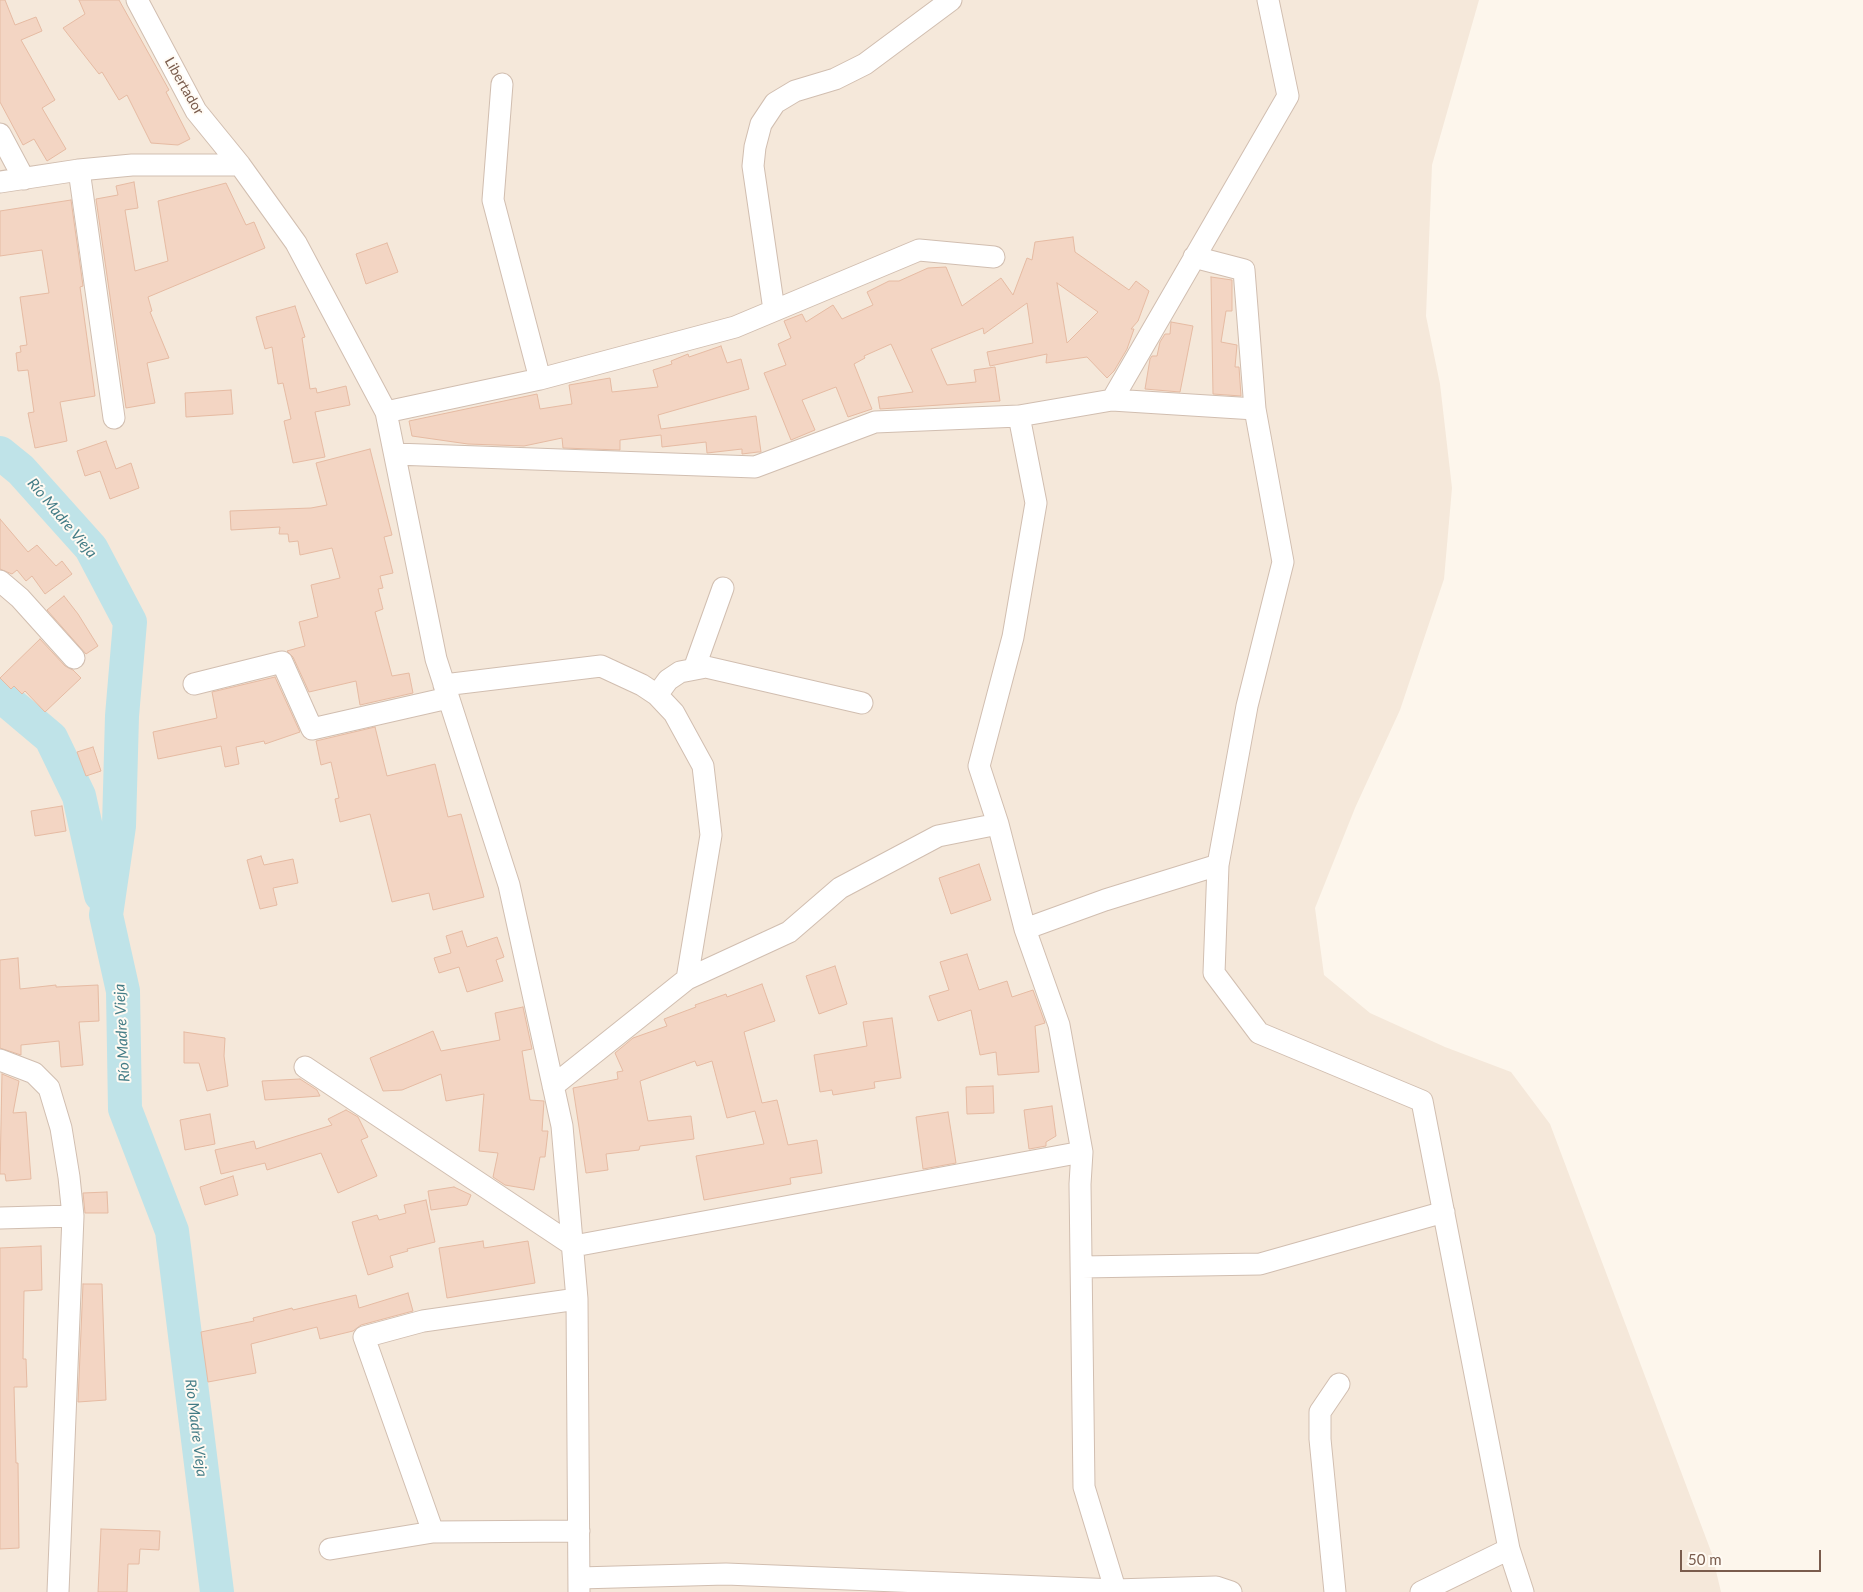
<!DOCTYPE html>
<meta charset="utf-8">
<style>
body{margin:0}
#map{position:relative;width:1863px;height:1592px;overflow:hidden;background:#fdf6ec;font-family:Lato,sans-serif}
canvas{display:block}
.scale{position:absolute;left:1680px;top:1550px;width:141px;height:22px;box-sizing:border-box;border:2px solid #7a5c4d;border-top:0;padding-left:6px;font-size:15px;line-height:18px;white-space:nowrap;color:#7a5c4d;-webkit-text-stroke:4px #fffaf3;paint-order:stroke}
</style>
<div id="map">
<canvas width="1863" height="1592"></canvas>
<div class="scale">50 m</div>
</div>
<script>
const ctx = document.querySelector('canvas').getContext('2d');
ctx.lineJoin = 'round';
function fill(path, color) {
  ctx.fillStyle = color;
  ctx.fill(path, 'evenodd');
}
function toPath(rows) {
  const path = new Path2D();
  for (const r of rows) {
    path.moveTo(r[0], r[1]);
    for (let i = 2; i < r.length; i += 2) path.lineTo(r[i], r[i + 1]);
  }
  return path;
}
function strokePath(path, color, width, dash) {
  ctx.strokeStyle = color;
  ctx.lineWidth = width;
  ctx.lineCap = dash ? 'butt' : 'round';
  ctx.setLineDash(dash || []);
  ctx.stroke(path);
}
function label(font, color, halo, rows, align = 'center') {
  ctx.font = font + ' Lato,sans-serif';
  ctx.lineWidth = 4;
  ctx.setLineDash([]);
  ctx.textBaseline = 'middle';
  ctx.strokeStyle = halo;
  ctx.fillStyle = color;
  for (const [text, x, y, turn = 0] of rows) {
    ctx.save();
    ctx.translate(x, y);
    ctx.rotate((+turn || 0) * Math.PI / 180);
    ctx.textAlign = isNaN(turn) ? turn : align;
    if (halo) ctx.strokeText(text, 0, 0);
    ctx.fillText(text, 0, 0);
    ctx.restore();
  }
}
fill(toPath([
 [0,0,1479,0,1432,165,1426,316,1440,384,1452,488,1444,579,1400,710,1355,808,1315,908,1324,975,1370,1013,1445,1047,1511,1072,1550,1124,1712,1554,1721,1592,0,1592]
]), '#f5e8da');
strokePath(toPath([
 [0,453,21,470,91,548,130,622,122,716,119,826,106,915,123,991,125,1109,172,1231,217,1592],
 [0,695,51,738,79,796,101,895]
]), '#bfe3e8', 34);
const building = toPath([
 [0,0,5,0,15,25,36,17,42,31,21,40,55,100,42,108,66,149,47,161,34,139,23,145,0,102,0,0],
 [79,0,119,0,169,90,166,92,190,139,178,145,151,143,127,95,119,100,102,72,99,74,63,28,85,14,79,0],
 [134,182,138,208,125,210,135,271,168,261,158,201,226,183,246,225,254,222,265,248,148,297,152,311,150,312,169,358,147,363,155,403,126,408,96,199,118,195,116,186,134,182],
 [71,200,83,286,80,287,95,396,60,402,67,441,35,448,28,413,34,412,28,370,18,371,16,353,21,352,20,346,27,345,20,297,49,293,42,250,0,256,0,211,71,200],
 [1073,237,1075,252,1129,290,1136,281,1149,291,1138,321,1131,329,1134,329,1127,349,1114,371,1107,378,1087,357,1046,363,1047,354,990,366,987,352,1033,343,1027,303,984,334,983,328,931,349,947,385,976,382,974,370,995,367,1000,401,880,409,878,397,913,392,891,344,864,356,865,358,854,364,872,409,848,417,836,387,802,400,815,430,791,440,764,373,786,365,778,344,791,338,784,321,802,314,806,322,833,305,842,319,873,305,867,292,889,281,899,281,928,268,946,267,962,306,1001,278,1013,295,1027,258,1032,260,1035,242,1073,237],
 [1057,283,1098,312,1067,343,1057,283],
 [387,243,398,272,366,284,356,254,387,243],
 [1211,277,1232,280,1232,311,1226,311,1221,342,1237,345,1235,367,1239,367,1241,396,1213,394,1211,277],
 [295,306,305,337,302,338,310,389,316,388,317,393,346,386,350,405,315,412,325,457,293,463,284,421,291,419,283,383,278,384,272,347,265,349,256,317,295,306],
 [1171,322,1193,326,1180,392,1145,389,1150,359,1152,356,1157,356,1160,342,1165,334,1170,334,1171,322],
 [721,346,727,363,741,359,749,389,658,415,661,429,756,416,761,452,758,452,742,454,742,449,707,453,706,442,662,447,661,435,620,440,620,450,563,448,562,438,524,446,468,444,412,436,409,421,537,394,540,409,572,404,569,385,610,378,612,392,658,387,653,370,672,364,671,361,688,354,689,357,721,346],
 [231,390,233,414,186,417,185,393,231,390],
 [106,441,116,469,131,463,139,488,110,499,100,471,85,476,77,451,106,441],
 [370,449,392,535,384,537,393,573,380,576,383,588,378,589,383,609,375,612,392,676,409,673,413,693,360,705,356,681,309,692,293,657,287,651,305,646,299,622,318,617,311,585,340,578,332,548,300,555,298,541,289,542,288,534,279,534,280,527,231,530,230,511,311,508,327,505,316,463,370,449],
 [0,519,28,552,37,545,56,566,62,561,72,574,45,594,32,576,26,581,17,570,12,574,0,569,0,519],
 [64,596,78,614,98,646,86,654,47,610,64,596],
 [40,639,65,666,73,670,81,678,45,712,25,691,22,694,14,686,11,689,0,678,40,639],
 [275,677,300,732,265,744,264,741,236,747,239,764,225,767,221,746,158,759,153,732,217,718,212,692,275,677],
 [375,727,387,776,435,764,448,817,461,814,484,897,433,910,429,893,392,902,370,814,340,822,335,799,339,798,331,762,321,765,316,741,375,727],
 [93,747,101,771,86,776,77,752,93,747],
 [62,806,66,831,35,836,31,811,62,806],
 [261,856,264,865,293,859,298,883,273,888,277,905,260,909,247,860,261,856],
 [979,864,991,900,951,914,939,878,979,864],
 [462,931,467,947,497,937,504,957,496,960,503,981,467,992,459,967,439,973,434,958,451,953,446,936,462,931],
 [967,954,979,990,1007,981,1012,997,1033,990,1045,1023,1035,1026,1039,1072,998,1075,996,1052,980,1055,971,1010,938,1021,929,996,949,990,940,962,967,954],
 [18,958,20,989,56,985,56,987,98,985,99,1021,79,1022,83,1065,61,1067,59,1041,21,1045,21,1055,0,1048,0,960,18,958],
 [835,966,847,1004,819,1014,806,976,835,966],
 [762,984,775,1021,744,1032,762,1103,777,1100,788,1145,817,1140,822,1173,790,1178,791,1184,704,1200,696,1156,764,1144,755,1111,727,1118,712,1061,697,1066,695,1061,640,1081,648,1121,691,1116,694,1139,640,1146,639,1150,606,1154,608,1170,586,1173,573,1088,618,1079,617,1072,623,1071,615,1053,633,1038,667,1026,664,1019,696,1007,695,1005,726,994,727,997,762,984],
 [523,1007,532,1049,522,1051,530,1100,544,1101,542,1131,548,1131,545,1157,540,1157,534,1190,505,1185,493,1177,498,1153,479,1151,484,1094,446,1101,441,1074,402,1090,383,1091,370,1058,433,1031,441,1051,500,1040,495,1013,523,1007],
 [892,1018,901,1078,874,1082,875,1088,833,1095,832,1090,820,1092,814,1055,867,1046,863,1022,892,1018],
 [184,1032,225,1038,224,1056,228,1086,207,1091,199,1063,184,1063,184,1032],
 [2,1074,19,1081,13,1113,26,1112,31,1179,6,1181,5,1174,0,1174,2,1074],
 [300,1079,317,1090,320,1096,265,1100,262,1081,300,1079],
 [993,1086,994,1113,967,1114,966,1087,993,1086],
 [1052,1106,1056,1136,1046,1142,1046,1146,1029,1149,1024,1110,1052,1106],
 [346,1110,358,1117,368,1137,361,1140,377,1176,338,1193,321,1153,267,1170,265,1163,221,1174,215,1150,254,1141,256,1149,332,1125,328,1119,346,1110],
 [948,1112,956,1163,923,1169,916,1117,948,1112],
 [210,1114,215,1144,185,1150,180,1120,210,1114],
 [233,1176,238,1195,205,1205,200,1187,233,1176],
 [454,1187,471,1195,467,1205,431,1210,428,1191,454,1187],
 [107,1192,108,1213,85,1213,83,1193,107,1192],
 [426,1200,435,1242,407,1249,408,1251,390,1256,393,1267,368,1275,352,1222,377,1215,379,1220,406,1213,404,1205,426,1200],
 [483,1241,484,1248,528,1241,535,1283,447,1298,439,1248,483,1241],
 [41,1246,42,1290,24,1291,23,1359,26,1359,27,1387,14,1387,16,1463,18,1463,19,1548,0,1549,0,1248,41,1246],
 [83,1284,102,1284,106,1400,78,1402,83,1284],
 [408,1293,413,1311,361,1325,353,1331,320,1339,317,1327,251,1344,256,1373,208,1382,201,1332,254,1321,253,1318,292,1308,293,1310,356,1295,359,1308,408,1293],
 [101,1529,160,1531,159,1550,140,1549,139,1564,128,1564,127,1592,98,1592,101,1529]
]);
fill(building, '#f3d5c3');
strokePath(building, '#e6bba3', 1);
const street = toPath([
 [137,0,196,111,240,165,296,243,386,412,436,659,509,885,562,1126,577,1299,579,1592],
 [502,84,493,200,540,379],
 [0,134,24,179],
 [79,170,114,418],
 [0,182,79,170,132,165,240,165],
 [1194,257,1244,270,1255,409,1283,562,1247,706,1218,865,1214,973,1259,1033,1422,1101,1509,1549,1523,1592],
 [774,310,753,166,755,147,761,124,775,103,795,91,835,79,865,64,951,0],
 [1112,400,1255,409],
 [386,412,540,379,735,327,919,250,994,257],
 [395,454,755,467,875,422,1019,416],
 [0,581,20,598,74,658],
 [694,669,723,588],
 [194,684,282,662,312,729,448,698],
 [444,685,601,666,642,685,657,695,674,713,703,766,711,835,687,979,553,1086],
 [657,695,668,680,680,672,706,667,862,703],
 [1025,929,1105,900,1218,865],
 [687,979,789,932,840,888,938,836,998,824],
 [0,1060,34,1073,49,1088,61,1128,69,1177,73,1216,58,1592],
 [305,1067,574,1246,1082,1152],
 [0,1218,73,1216],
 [1082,1267,1260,1264,1444,1212],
 [433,1532,364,1337,423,1321,577,1299],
 [330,1549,433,1532,579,1531],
 [579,1578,726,1574,1115,1590,1216,1587,1231,1592],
 [1116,1592,1084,1487,1080,1184,1082,1152,1059,1025,1025,929,998,824,979,766,1013,637,1036,503,1019,416,1112,400,1288,96,1268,0],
 [1335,1592,1320,1439,1320,1412,1339,1384],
 [1421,1592,1509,1549]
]);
strokePath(street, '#d1beb0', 23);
strokePath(street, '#fff', 21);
label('14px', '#7a5c4d', '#fffaf3', [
 ["Libertador",184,86,60]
]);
label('italic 15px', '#437c86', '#fffaf3', [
 ["Río Madre Vieja",62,518,50],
 ["Río Madre Vieja",122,1033,-93],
 ["Río Madre Vieja",196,1428,83]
]);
</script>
